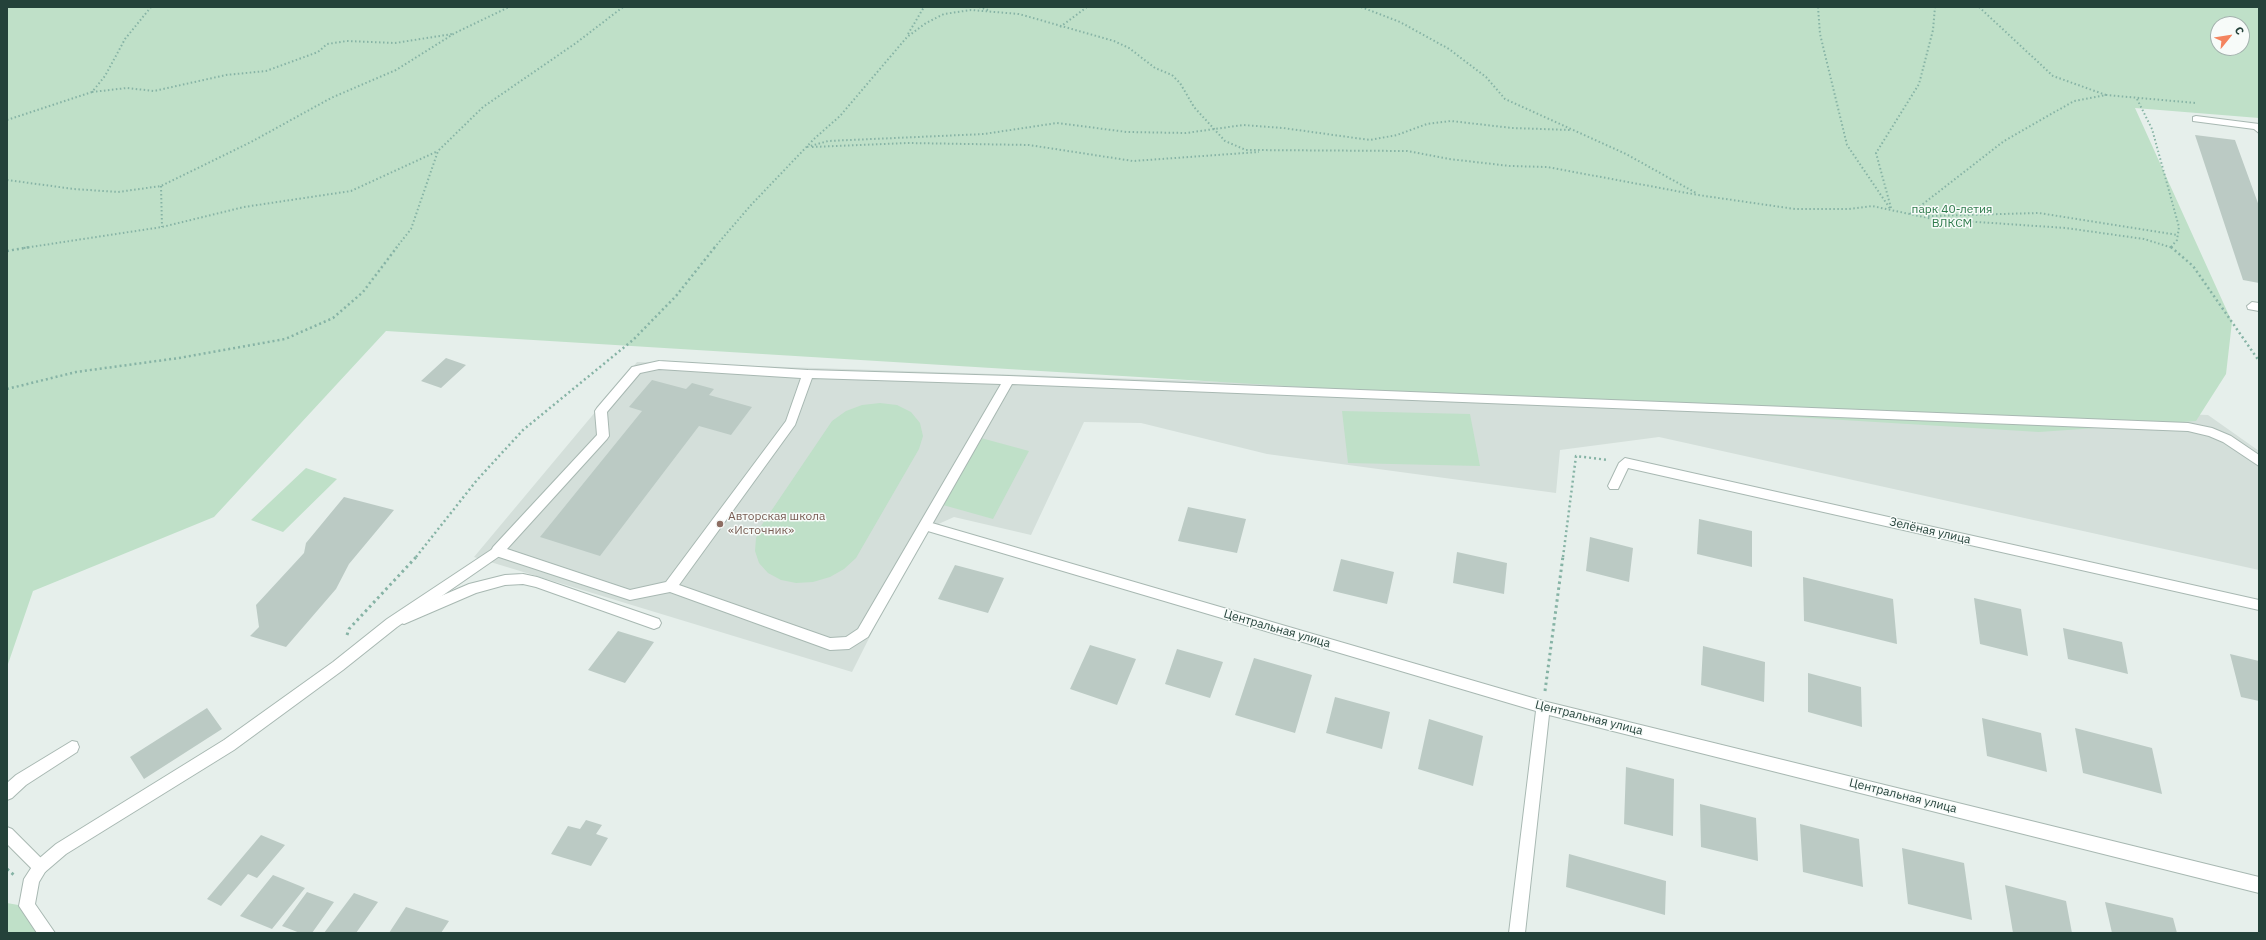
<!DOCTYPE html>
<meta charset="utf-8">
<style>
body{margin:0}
#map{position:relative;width:2266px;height:940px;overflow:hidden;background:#e6efeb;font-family:"IBM Plex Sans",sans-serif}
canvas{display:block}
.frame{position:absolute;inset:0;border:8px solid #24423a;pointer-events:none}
.north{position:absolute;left:2210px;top:16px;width:40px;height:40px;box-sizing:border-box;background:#f7fbf9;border:1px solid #a3b1ad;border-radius:50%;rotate:60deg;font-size:11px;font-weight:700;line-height:16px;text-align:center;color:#24423a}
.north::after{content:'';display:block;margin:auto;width:14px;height:18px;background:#f4845f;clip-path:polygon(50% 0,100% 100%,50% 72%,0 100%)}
</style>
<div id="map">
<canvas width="2266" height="940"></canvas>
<div class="frame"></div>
<div class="north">С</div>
</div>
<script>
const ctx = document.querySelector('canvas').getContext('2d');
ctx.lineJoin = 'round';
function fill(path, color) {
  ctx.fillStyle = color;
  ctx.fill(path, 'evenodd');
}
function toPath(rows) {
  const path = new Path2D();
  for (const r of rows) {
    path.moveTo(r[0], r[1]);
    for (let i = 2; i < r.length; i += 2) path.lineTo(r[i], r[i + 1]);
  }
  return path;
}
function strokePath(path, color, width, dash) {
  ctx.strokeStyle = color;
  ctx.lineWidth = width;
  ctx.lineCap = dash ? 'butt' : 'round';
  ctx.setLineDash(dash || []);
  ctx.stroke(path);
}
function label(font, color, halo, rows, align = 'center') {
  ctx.font = font + ' "IBM Plex Sans",sans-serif';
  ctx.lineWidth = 3;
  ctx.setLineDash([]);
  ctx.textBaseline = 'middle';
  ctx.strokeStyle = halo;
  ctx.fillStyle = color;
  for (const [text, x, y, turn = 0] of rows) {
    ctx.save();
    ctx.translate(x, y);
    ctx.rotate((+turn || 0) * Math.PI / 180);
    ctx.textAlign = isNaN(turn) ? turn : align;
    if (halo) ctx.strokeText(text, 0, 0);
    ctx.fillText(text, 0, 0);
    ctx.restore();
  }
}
fill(toPath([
 [637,362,2208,415,2259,451,2259,570,1659,437,1560,450,1556,493,1267,454,1141,423,1084,422,1031,535,954,517,923,531,852,672,474,557]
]), '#d4dfda');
fill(toPath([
 [7,7,2259,7,2259,118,2135,108,2232,322,2226,374,2196,421,2039,432,386,331,214,517,33,591,7,667],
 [2218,24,2242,24,2242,48,2218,48],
 [880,403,897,405,911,412,920,423,923,436,919,449,856,558,844,569,830,577,813,582,796,583,781,580,768,573,759,563,755,551,756,538,761,526,832,421,846,411,862,405],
 [1342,411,1470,414,1480,466,1348,463],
 [981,438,1029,451,993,519,943,505],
 [306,468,337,479,283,532,251,520],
 [7,903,35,908,45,933,7,933]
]), '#bfe0c8');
fill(toPath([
 [2195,135,2235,140,2259,206,2259,283,2243,280],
 [446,358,466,365,441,388,421,381],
 [652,380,686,389,692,383,714,389,709,395,752,407,731,435,699,426,600,556,540,537,642,411,629,407],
 [344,497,394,510,349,564,336,589,286,647,250,636,259,627,256,605,304,553,306,543],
 [1188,507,1246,519,1237,553,1178,541],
 [1699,519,1752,531,1752,567,1697,554],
 [1590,537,1633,548,1629,582,1586,571],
 [1457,552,1507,563,1504,594,1453,583],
 [1341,559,1394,572,1387,604,1333,591],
 [955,565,1004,578,988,613,938,599],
 [1803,577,1893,599,1897,644,1804,621],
 [1974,598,2021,609,2028,656,1980,644],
 [2063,628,2122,642,2128,674,2068,659],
 [618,631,654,642,625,683,588,670],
 [1090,645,1136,659,1117,705,1070,689],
 [1703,646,1765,662,1764,702,1701,685],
 [1177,649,1223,662,1210,698,1165,684],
 [2230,654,2259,661,2259,701,2241,697],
 [1254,658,1312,675,1295,733,1235,715],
 [1808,673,1861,687,1862,727,1808,712],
 [1335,697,1390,712,1382,749,1326,733],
 [207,708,222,729,144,779,130,757],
 [1982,718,2041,733,2047,772,1987,756],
 [1429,719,1483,736,1473,786,1418,769],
 [2075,728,2152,748,2162,794,2083,773],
 [1626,767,1674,779,1673,836,1624,824],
 [1700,804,1756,818,1758,861,1701,847],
 [586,820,602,825,596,834,608,838,591,866,551,854,568,826,580,829],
 [1800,824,1859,839,1863,887,1803,872],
 [261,835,285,845,257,878,248,874,221,906,207,899],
 [1902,848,1964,863,1972,920,1908,904],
 [1569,854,1666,881,1665,915,1566,887],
 [273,875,305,888,272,929,240,916],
 [2005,885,2066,901,2072,933,2013,933],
 [307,892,334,902,312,933,300,933,282,926],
 [354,893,378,902,356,933,324,933],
 [2105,902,2173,918,2177,933,2112,933],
 [406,907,449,921,441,933,389,933]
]), '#bbcac4');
const service = toPath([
 [2196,116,2259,124,2259,133,2254,129,2193,121,2193,117,2196,116],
 [2252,302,2259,303,2259,311,2248,309,2247,306,2252,302],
 [659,361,808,370,1009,376,2188,423,2212,428,2231,436,2259,455,2259,466,2223,442,2209,436,2188,431,1012,384,868,637,849,649,830,650,670,592,630,600,493,555,491,551,493,547,597,435,595,411,597,408,632,367,659,361],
 [659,369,801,378,786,421,666,582,630,590,507,549,607,439,609,436,607,412,640,373,659,369],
 [812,378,1001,384,858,629,846,637,830,638,679,585,795,425,812,378],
 [523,574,537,577,659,619,661,623,659,627,654,629,536,587,523,584,505,585,476,593,404,624,399,622,397,618,399,614,469,584,505,575,523,574],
 [72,741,77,742,79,747,77,752,26,785,12,798,7,800,7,783,16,775,72,741],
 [7,827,12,829,45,862,48,867,45,872,40,874,35,872,7,844,7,827]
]);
const minor = toPath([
 [1625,458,2259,600,2259,610,1628,468,1618,489,1610,489,1608,486,1619,463,1625,458],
 [925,521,1543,701,2259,877,2259,893,1549,715,1525,933,1509,933,1536,711,921,529,919,526,921,523,925,521],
 [497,546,501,547,503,551,501,555,397,627,343,670,234,750,66,854,45,872,39,882,35,904,55,933,37,933,19,906,24,879,35,862,56,844,224,740,333,662,387,619,497,546]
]);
strokePath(service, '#a8b8b2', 2);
strokePath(minor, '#a8b8b2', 2);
strokePath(toPath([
 [979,7,988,10],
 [1361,7,1400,22,1449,49,1486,77,1505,99,1626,154,1696,193],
 [1818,7,1820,34,1847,145,1891,210],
 [1979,7,2053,76,2106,95],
 [1060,27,1087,7],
 [908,34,924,7],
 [92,92,127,88,154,91,226,75,266,71,318,52,327,44,347,41,395,43,452,34],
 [2137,99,2152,129,2179,227,2177,240,2171,247],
 [7,120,92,92,105,76,125,39,151,7],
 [807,147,828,141,984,134,1057,123,1127,132,1186,133,1243,125,1283,128,1370,140,1397,135,1427,124,1451,121,1512,128,1571,130],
 [812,147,908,143,1029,145,1133,161,1259,152],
 [7,180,74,189,118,192,161,186,251,142,331,98,396,70,455,33,509,7],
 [161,186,162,227],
 [1891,208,1876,153,1919,84,1933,30,1935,7],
 [1910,214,2004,141,2074,101,2106,95,2196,103],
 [1928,216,2039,213,2178,235],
 [24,248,162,227,244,207,351,191,438,151],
 [396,248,411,229,438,151,483,107,576,43,623,7],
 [714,248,751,205,815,138,840,116,907,37,926,23,944,14,971,10,1019,14,1114,41,1129,48,1155,68,1172,75,1180,83,1194,107,1225,141,1246,150,1407,151,1449,159,1510,166,1547,167,1698,195,1795,209,1849,209,1872,206,1933,219,2066,228,2144,239,2173,248]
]), '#86b3a5', 2, [1.5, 2.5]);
strokePath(toPath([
 [2171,247,2193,266,2259,361],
 [7,251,30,247],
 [7,389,76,372,179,358,285,339,333,318,363,292,397,247],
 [416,557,477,480,523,430,633,340,676,296,715,247],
 [1563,557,1576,456,1608,460]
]), '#86b3a5', 2.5, [2, 3]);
strokePath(toPath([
 [347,635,349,629,417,556],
 [1545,691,1563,556],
 [7,869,14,875]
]), '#86b3a5', 3, [2.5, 3.5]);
fill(service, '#fff');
fill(minor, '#fff');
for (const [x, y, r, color] of [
 [720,524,4,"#8d6e63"]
]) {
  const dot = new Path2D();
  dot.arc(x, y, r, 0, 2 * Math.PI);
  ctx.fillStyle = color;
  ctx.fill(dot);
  strokePath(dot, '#f7fbf9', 1.5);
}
label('12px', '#2d7a4b', '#f7fbf9', [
 ["парк 40-летия",1952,210],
 ["ВЛКСМ",1952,224]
]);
label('12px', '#785e54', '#f7fbf9', [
 ["Авторская школа",728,517],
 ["«Источник»",728,531]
], 'left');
label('12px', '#24423a', '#f7fbf9', [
 ["Зелёная улица",1930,531,13],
 ["Центральная улица",1277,629,16],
 ["Центральная улица",1589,718,14],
 ["Центральная улица",1903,796,14]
]);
</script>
